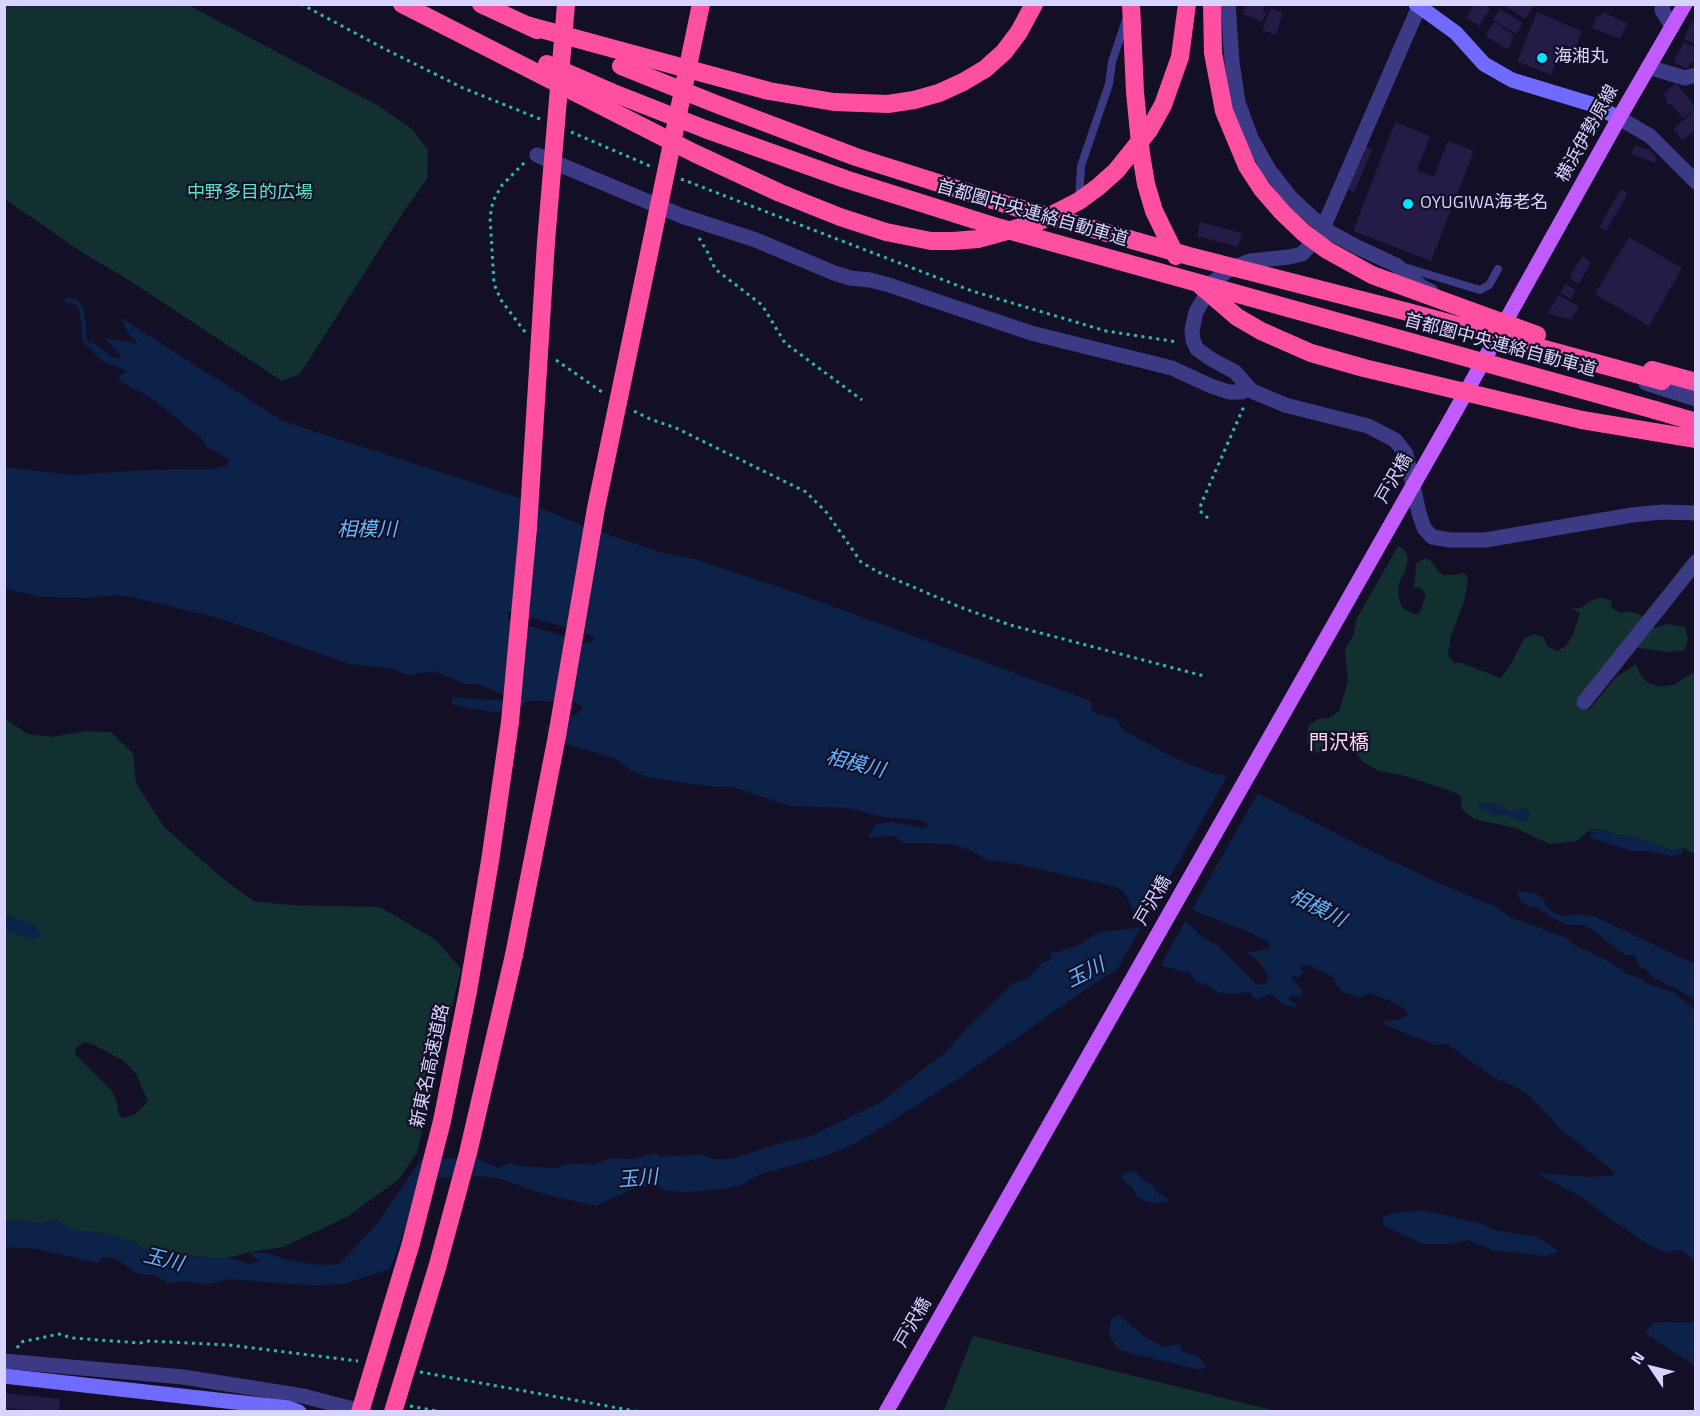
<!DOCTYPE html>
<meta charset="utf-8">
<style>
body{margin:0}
#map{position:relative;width:1700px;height:1416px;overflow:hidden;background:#130f26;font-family:"Titillium Web",sans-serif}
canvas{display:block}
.frame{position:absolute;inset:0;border:6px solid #d9d4ff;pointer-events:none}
.north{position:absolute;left:1622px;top:1338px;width:60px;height:60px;-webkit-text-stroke:4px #130f26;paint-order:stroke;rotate:305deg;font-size:16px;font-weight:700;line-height:24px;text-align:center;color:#d9d4ff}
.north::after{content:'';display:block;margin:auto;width:21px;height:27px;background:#d9d4ff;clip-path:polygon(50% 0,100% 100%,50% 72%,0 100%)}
</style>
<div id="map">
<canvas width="1700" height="1416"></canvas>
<div class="frame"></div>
<div class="north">N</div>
</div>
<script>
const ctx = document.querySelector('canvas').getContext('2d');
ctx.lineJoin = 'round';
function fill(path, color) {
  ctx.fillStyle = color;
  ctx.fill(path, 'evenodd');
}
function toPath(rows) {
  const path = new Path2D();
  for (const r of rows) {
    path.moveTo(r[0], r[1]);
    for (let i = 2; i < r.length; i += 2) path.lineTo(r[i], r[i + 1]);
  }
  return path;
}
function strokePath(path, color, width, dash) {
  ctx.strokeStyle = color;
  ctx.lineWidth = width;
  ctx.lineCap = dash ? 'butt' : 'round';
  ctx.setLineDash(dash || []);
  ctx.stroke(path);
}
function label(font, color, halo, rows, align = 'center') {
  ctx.font = font + ' "Titillium Web","Noto Sans JP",sans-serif';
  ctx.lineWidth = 4.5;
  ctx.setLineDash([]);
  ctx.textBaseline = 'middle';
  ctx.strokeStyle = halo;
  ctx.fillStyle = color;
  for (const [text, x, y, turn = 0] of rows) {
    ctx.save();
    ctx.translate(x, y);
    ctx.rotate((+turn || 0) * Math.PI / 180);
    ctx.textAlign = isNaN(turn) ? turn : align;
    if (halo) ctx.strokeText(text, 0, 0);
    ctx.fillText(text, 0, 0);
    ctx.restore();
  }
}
fill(toPath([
 [5,4,188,5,379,106,413,130,428,150,427,179,404,211,300,374,282,381,127,279,83,253,5,199],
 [1398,546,1405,550,1408,559,1405,572,1400,580,1398,592,1400,603,1403,608,1413,614,1419,614,1426,595,1422,589,1413,587,1415,580,1416,563,1427,558,1431,561,1437,570,1443,575,1453,575,1464,573,1468,578,1464,602,1451,636,1448,654,1454,663,1462,663,1500,678,1508,669,1524,639,1534,634,1544,637,1547,646,1557,651,1566,646,1573,635,1580,613,1572,608,1581,608,1592,600,1601,598,1611,600,1612,608,1620,613,1629,611,1641,615,1654,628,1668,624,1685,627,1688,639,1685,650,1669,652,1632,647,1626,652,1622,668,1613,672,1606,667,1600,670,1590,684,1579,707,1589,710,1615,678,1636,664,1641,676,1647,682,1660,687,1673,685,1695,672,1695,854,1683,848,1672,850,1632,836,1615,835,1607,831,1598,829,1591,829,1577,841,1550,844,1515,828,1474,819,1461,808,1462,798,1456,793,1406,776,1379,771,1363,762,1348,743,1341,738,1330,743,1319,753,1311,749,1307,741,1308,726,1318,719,1329,718,1339,711,1348,681,1345,650,1354,634,1356,620],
 [4,718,28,734,51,737,86,731,111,732,133,753,136,783,164,827,222,878,254,901,289,905,380,907,436,940,461,969,417,1153,398,1180,347,1217,283,1247,250,1252,228,1258,207,1258,173,1252,154,1254,134,1242,90,1231,75,1231,57,1220,41,1223,15,1220,5,1221,5,928,10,932,19,920,5,914],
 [84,1042,92,1044,124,1061,136,1074,148,1102,135,1114,124,1118,119,1115,117,1103,112,1091,75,1054,76,1048],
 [973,1336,1276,1411,944,1411]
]), '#12302f');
fill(toPath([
 [121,318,283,421,511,495,581,525,659,552,691,558,788,590,1091,701,1091,709,1095,713,1117,719,1122,729,1172,757,1212,773,1223,775,1341,836,1436,882,1494,906,1513,918,1567,938,1574,945,1605,959,1629,975,1643,979,1645,983,1673,992,1695,1010,1695,1260,1680,1250,1666,1252,1649,1245,1601,1212,1585,1199,1537,1173,1590,1177,1615,1175,1614,1172,1562,1130,1529,1095,1514,1086,1493,1077,1447,1044,1436,1045,1385,1025,1384,1021,1398,1020,1408,1015,1405,1009,1395,1003,1369,993,1361,997,1343,992,1336,985,1333,977,1309,965,1302,966,1300,969,1304,972,1302,975,1297,978,1292,975,1292,978,1303,992,1300,996,1293,995,1289,996,1289,1000,1296,1005,1295,1008,1285,1005,1270,994,1257,1000,1249,992,1234,994,1219,993,1207,985,1196,982,1188,971,1185,972,1159,965,1131,961,1089,987,958,1079,858,1142,823,1157,758,1175,742,1185,724,1189,687,1192,667,1191,653,1185,635,1188,596,1206,543,1194,498,1178,475,1176,439,1178,427,1189,407,1223,390,1269,343,1284,315,1286,229,1279,205,1285,188,1281,167,1283,156,1275,139,1274,114,1258,103,1257,97,1263,36,1249,5,1247,5,1221,15,1220,41,1223,57,1220,75,1231,90,1231,111,1235,134,1242,154,1253,173,1252,207,1258,228,1258,249,1264,260,1261,253,1257,250,1252,268,1253,288,1260,318,1265,339,1264,375,1226,421,1160,425,1158,479,1159,498,1168,510,1163,520,1166,557,1168,571,1163,595,1165,610,1158,633,1159,656,1153,660,1157,700,1154,714,1159,732,1159,777,1144,811,1136,879,1103,946,1052,966,1029,1012,984,1028,978,1043,962,1052,960,1050,954,1052,951,1058,952,1073,947,1082,943,1095,934,1106,931,1139,928,1147,925,1149,916,1142,912,1132,909,1127,896,1117,887,1017,864,987,860,970,850,950,844,903,843,894,836,867,838,877,824,892,822,924,828,929,824,917,820,884,817,847,808,790,806,733,787,706,786,647,777,630,770,616,759,570,745,544,728,577,714,583,708,576,702,527,701,518,710,495,712,473,709,452,704,452,697,506,701,509,696,477,684,465,684,434,671,408,675,389,668,349,664,222,619,136,598,115,595,90,598,41,597,5,589,5,467,72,475,146,470,213,469,227,465,229,460,207,447,202,439,151,398,118,380,121,375,129,371,102,361,93,352,90,340,112,357,121,358,118,352,104,338,138,344,128,333],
 [511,611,590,635,594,638,594,641,586,643,511,620,508,618,508,612],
 [1187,908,1249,932,1270,943,1270,948,1252,952,1245,951,1260,963,1268,975,1267,982,1261,985,1255,983,1219,947,1199,934,1184,920],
 [1481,803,1495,804,1505,807,1508,811,1515,811,1525,808,1529,811,1530,816,1527,821,1520,821,1506,815,1495,816,1477,807],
 [1591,829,1607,831,1615,835,1632,836,1672,850,1683,848,1681,854,1672,856,1648,851,1633,851,1590,838],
 [1517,891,1537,894,1544,900,1547,907,1556,914,1565,916,1579,914,1593,916,1695,964,1695,999,1652,977,1647,970,1640,967,1635,955,1625,955,1591,929,1584,925,1569,925,1558,921,1536,907,1528,906,1521,902],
 [5,914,34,924,41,934,40,937,34,940,10,932,5,928],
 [1136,1172,1145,1182,1152,1184,1158,1193,1171,1201,1157,1203,1147,1202,1137,1197,1134,1190,1121,1178,1124,1173],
 [1421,1210,1479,1223,1498,1231,1534,1236,1551,1245,1559,1252,1545,1256,1493,1250,1467,1240,1449,1244,1423,1244,1383,1225,1383,1217,1390,1214],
 [1119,1315,1145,1337,1164,1347,1179,1344,1184,1352,1200,1357,1206,1367,1200,1370,1118,1350,1109,1335,1111,1320],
 [1670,1322,1695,1323,1695,1366,1645,1333,1653,1323]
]), '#0c2248');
fill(toPath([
 [1228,775,1259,791,1191,911,1186,913,1187,918,1159,968,1131,964,1114,975]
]), '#130f26');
strokePath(toPath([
 [67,300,76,302,81,309,84,326,84,338,87,344,97,351]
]), '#0c2248', 4.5);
fill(toPath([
 [1247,4,1265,5,1263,12,1266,13,1262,22,1243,14],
 [1474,4,1483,4,1490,9,1479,26,1466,18],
 [1502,4,1529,4,1533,7,1525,19],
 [1271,8,1283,13,1276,35,1262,30],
 [1500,9,1523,23,1516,34,1493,20],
 [1537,12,1582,31,1575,49,1564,45,1551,75,1517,61],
 [1603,12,1627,23,1620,39,1592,28,1597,16,1600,17],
 [1692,21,1696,23,1696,44,1684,39],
 [1494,22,1514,35,1508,50,1487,37,1486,34],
 [1684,42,1696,48,1696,58,1693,63,1691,62,1687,69,1673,62],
 [1676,83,1696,108,1683,118,1671,104,1669,105,1665,100,1667,98,1663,94],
 [1696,109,1696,130,1682,140,1673,129],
 [1395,122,1430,136,1417,170,1434,177,1448,141,1474,151,1431,261,1353,231],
 [1635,145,1650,150,1657,159,1655,163,1631,154],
 [1363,146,1372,150,1354,192,1346,188],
 [1621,189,1628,193,1606,231,1599,227],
 [1200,222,1242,233,1238,247,1197,236],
 [1629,237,1682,268,1649,326,1595,294],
 [1582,256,1591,262,1579,284,1569,278],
 [1565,284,1576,290,1571,299,1560,293],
 [1558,295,1579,306,1571,320,1548,314],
 [4,1393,60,1399,59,1412,4,1408]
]), '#241b47');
strokePath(toPath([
 [301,4,383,48,463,88,540,119],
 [571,132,650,166],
 [681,179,972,291,1106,331,1178,342],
 [699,238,708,253,715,269,762,305,785,343,862,400],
 [525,332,501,300,494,284,490,217,493,201,502,185,525,162],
 [556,360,602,392],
 [634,411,650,419,676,428,806,492,827,513,861,562,878,572,960,607,1010,625,1204,676],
 [1208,518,1200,511,1201,504,1244,406],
 [17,1348,21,1342,59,1334,72,1338,140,1343,149,1341,229,1345,358,1361],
 [420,1372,640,1412],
 [410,1406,442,1412]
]), '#2fb8b0', 3, [3, 4.5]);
strokePath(toPath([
 [1079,201,1081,166,1109,84,1112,62,1126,20],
 [1404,267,1480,290,1489,285,1498,269]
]), '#3d3a85', 8);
strokePath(toPath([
 [1228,4,1232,62,1238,102,1251,138,1269,170,1291,198,1326,230,1357,247,1396,265,1422,287,1431,291],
 [1420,4,1320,235,1302,254,1289,257,1250,261,1230,269,1214,281,1196,312,1192,330,1193,340,1197,349,1211,359,1235,372,1252,391,1285,405,1368,426,1395,440,1406,454,1419,513,1424,528,1432,537,1450,540,1485,540,1632,515,1662,512,1696,513],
 [1663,4,1662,10,1672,27],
 [1648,67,1685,78,1696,75],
 [1619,118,1650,136,1696,182],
 [537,155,682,216,756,240,834,273,850,278,870,280,886,284,1031,333,1172,368,1211,386,1229,392,1242,392,1248,388],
 [1646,383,1696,399],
 [1584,702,1696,562],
 [4,1361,183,1377,303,1396,365,1412]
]), '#3d3a85', 15);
strokePath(toPath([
 [1416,4,1456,33,1484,64,1512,80,1591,104,1619,118],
 [4,1376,288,1408,299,1412]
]), '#6f6bff', 15);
strokePath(toPath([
 [1456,410,1619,118,1685,4]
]), '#c25bff', 15);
strokePath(toPath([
 [402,4,694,153,780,193,840,217,886,232,931,241,953,241,978,239,1036,223,1079,201,1098,187,1116,171,1149,130,1163,105,1180,57,1187,4],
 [481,4,537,30],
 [526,25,769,91,834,102,888,104,914,100,939,93,963,82,985,69,1004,52,1019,32,1034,4],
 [547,64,611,92],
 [1655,410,1696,422],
 [1582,420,1696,439],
 [514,955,557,736]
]), '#ff4fa3', 18);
strokePath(toPath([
 [886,1412,1456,410]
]), '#c25bff', 15);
strokePath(toPath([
 [1131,4,1135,92,1141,154,1146,184,1154,211,1176,256],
 [1212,4,1213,53,1224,111,1247,166,1262,189,1282,212,1304,233,1327,250,1372,275,1537,335],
 [621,66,716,104,856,157,1008,205,1189,256,1408,312,1662,381],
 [611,92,705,129,845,179,997,227,1655,410],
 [1201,286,1237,317,1261,331,1311,353,1364,368,1582,420],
 [1652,370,1696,382],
 [557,736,596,508,701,4],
 [360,1412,411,1243,442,1121,468,991,490,861,510,722,528,528,546,242,566,4],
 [393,1412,437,1268,468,1153,514,955]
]), '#ff4fa3', 18);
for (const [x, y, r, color] of [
 [1542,58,6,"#00e5ff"],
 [1408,204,6,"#00e5ff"]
]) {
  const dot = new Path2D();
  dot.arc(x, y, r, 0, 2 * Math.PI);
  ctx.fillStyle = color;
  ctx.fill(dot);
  strokePath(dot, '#130f26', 2);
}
label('18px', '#d9d4ff', '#130f26', [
 ["海湘丸",1554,58],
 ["OYUGIWA海老名",1420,204]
], 'left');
label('18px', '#d9d4ff', '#130f26', [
 ["横浜伊勢原線",1588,134,-61],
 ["首都圏中央連絡自動車道",1032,214,16],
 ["首都圏中央連絡自動車道",1500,346,15],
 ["戸沢橋",1395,479,-60],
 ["戸沢橋",1154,901,-60],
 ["新東名高速道路",431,1066,-78],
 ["戸沢橋",914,1323,-60]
]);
label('18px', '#5fe0c0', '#130f26', [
 ["中野多目的広場",250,194]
]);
label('italic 20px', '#62b6ff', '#130f26', [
 ["相模川",367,531],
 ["相模川",855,765,14],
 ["相模川",1317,909,27],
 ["玉川",1086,974,-27],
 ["玉川",638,1180,-5],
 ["玉川",163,1261,14]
]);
label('20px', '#ffd6f0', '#130f26', [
 ["門沢橋",1339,744]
]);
</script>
